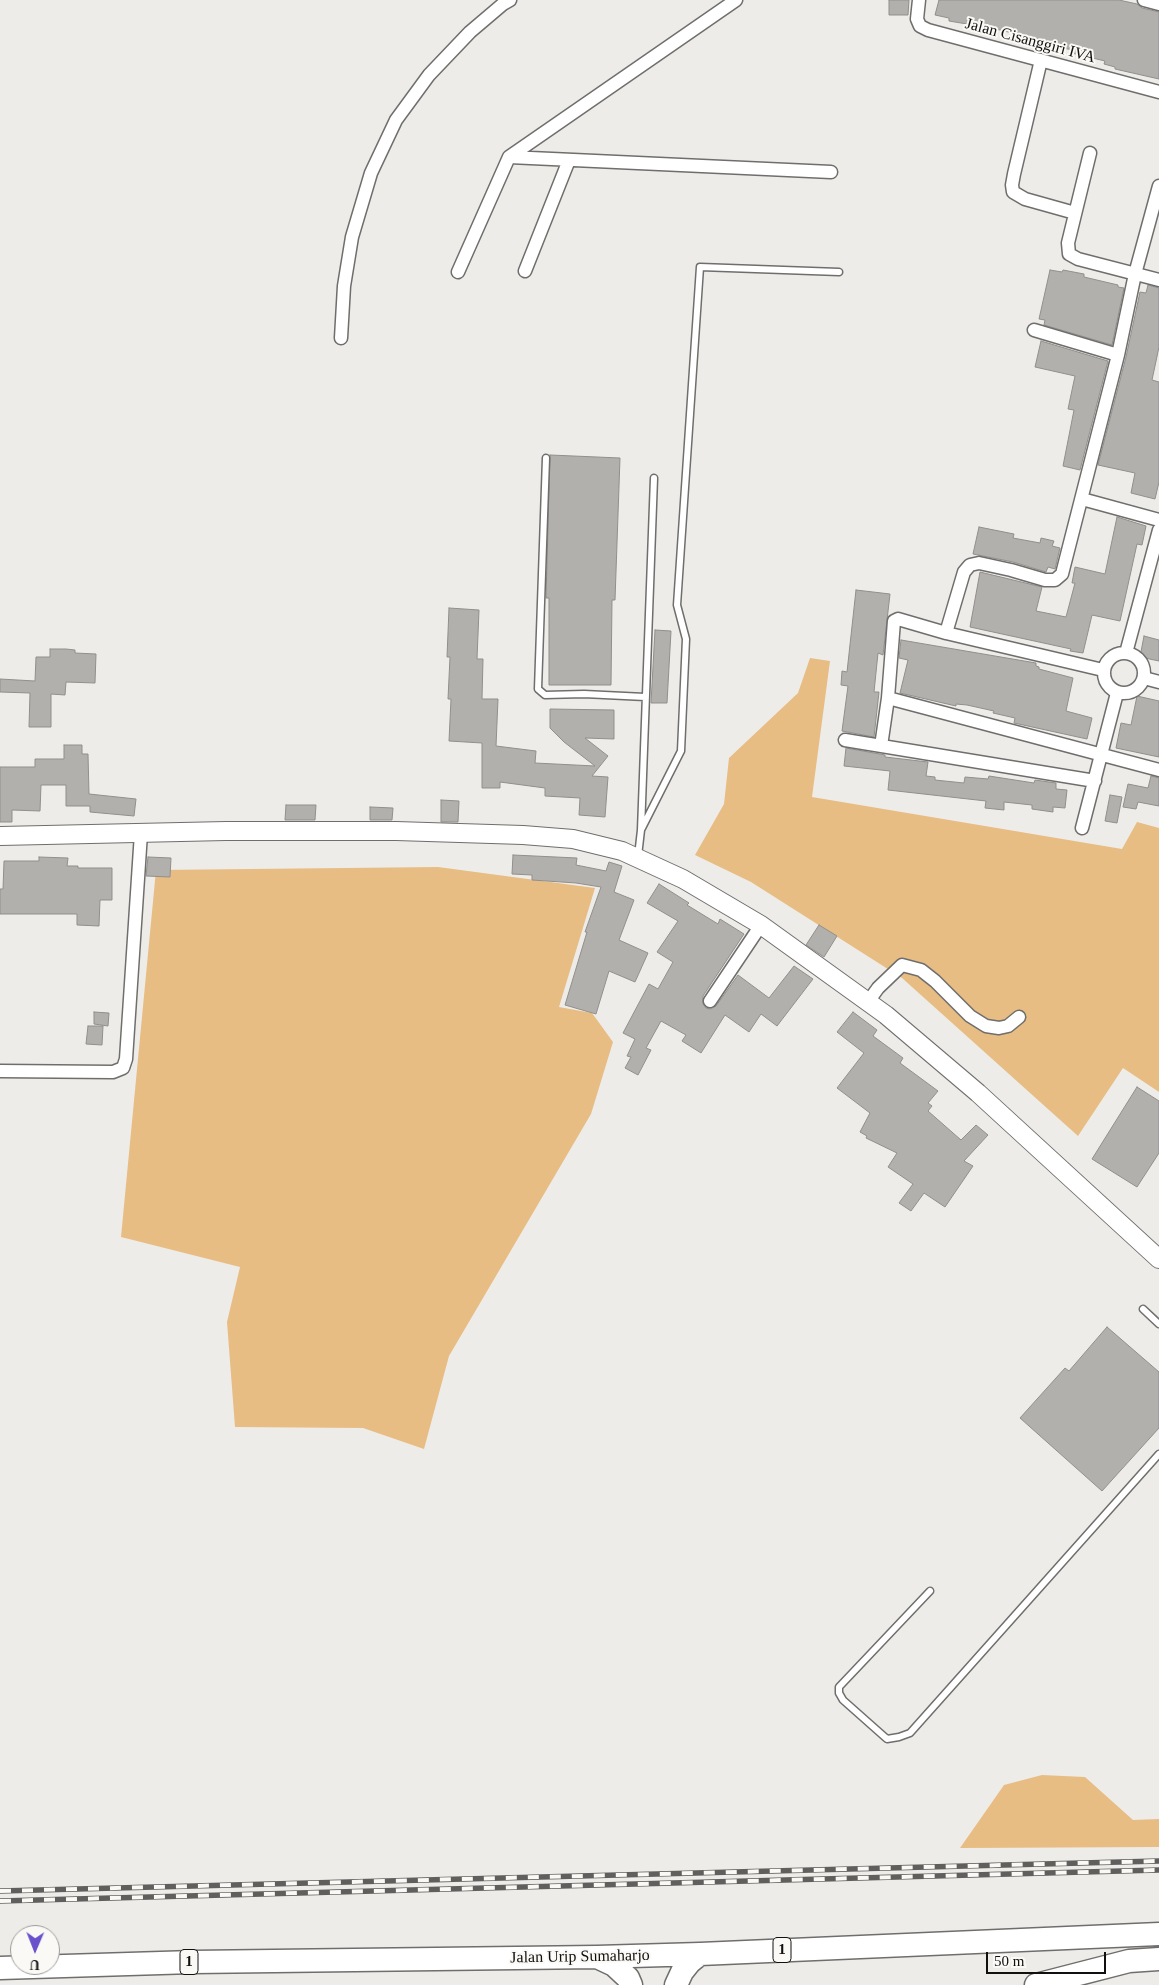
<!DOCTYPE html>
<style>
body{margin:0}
#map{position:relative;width:1159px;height:1985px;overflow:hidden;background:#eeece9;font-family:"Times New Roman",serif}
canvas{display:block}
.north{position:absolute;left:10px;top:1925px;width:50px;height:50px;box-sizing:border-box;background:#fbf9f6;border:1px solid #9d9c9a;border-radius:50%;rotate:181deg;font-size:14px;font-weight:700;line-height:20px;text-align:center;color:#11100f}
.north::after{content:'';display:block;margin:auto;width:18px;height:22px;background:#6952cb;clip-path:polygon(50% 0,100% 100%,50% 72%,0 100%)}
.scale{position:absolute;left:986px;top:1952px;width:120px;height:22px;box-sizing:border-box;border:2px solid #11100f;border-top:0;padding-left:6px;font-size:15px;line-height:18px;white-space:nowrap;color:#11100f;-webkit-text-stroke:4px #fbf9f6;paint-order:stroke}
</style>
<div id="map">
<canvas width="1159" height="1985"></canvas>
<div class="north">U</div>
<div class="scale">50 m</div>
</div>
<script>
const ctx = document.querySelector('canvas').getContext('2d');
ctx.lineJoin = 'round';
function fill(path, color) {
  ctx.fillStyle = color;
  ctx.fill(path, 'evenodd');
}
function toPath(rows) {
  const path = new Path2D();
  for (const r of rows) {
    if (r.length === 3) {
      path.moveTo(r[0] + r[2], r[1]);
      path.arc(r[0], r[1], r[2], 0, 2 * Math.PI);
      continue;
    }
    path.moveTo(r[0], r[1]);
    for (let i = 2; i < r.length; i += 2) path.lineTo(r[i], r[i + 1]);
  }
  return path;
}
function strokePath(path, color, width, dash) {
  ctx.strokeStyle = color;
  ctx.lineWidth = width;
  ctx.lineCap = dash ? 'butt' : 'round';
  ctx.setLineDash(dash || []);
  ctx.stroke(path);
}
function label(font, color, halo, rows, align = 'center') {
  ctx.font = font + ' "Times New Roman",serif';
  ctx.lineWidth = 4;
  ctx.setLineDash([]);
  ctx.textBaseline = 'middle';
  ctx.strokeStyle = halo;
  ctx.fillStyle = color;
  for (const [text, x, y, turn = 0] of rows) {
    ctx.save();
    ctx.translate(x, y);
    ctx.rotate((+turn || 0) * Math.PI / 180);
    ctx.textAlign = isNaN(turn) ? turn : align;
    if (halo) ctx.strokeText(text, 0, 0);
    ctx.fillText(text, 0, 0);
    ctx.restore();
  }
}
fill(toPath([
 [810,658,830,661,812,797,1122,849,1137,822,1159,828,1159,1092,1123,1068,1078,1136,902,978,751,882,695,855,724,804,729,758,798,693],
 [438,867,595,888,559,1007,592,1013,613,1042,591,1114,449,1356,424,1449,363,1428,235,1427,227,1322,240,1267,121,1237,156,870],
 [1042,1775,1085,1777,1133,1820,1159,1819,1159,1847,960,1848,1004,1785]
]), '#e7bd83');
const building = toPath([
 [889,0,909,0,908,15,889,15,889,0],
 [939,0,1119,0,1137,4,1142,8,1159,12,1159,79,1115,69,1115,67,1104,64,1105,61,1072,53,1073,50,1063,48,1063,45,979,25,979,26,949,21,949,18,935,15,939,0],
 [1050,270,1062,272,1063,270,1084,274,1084,277,1118,285,1118,287,1124,288,1112,345,1044,325,1045,320,1039,319,1050,270],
 [1148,285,1159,288,1159,347,1152,380,1159,382,1159,482,1155,499,1131,493,1135,473,1098,465,1126,357,1140,292,1146,293,1148,285],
 [1041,341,1108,361,1080,470,1063,466,1074,410,1068,409,1075,376,1035,367,1041,341],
 [550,455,620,458,615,600,612,600,611,685,549,685,549,598,546,598,550,455],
 [1117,517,1146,526,1142,545,1137,544,1120,621,1092,615,1083,653,1070,651,1071,649,970,627,980,572,1042,587,1036,611,1066,617,1075,583,1072,583,1075,567,1105,574,1117,517],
 [979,527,1014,534,1013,538,1040,543,1041,538,1054,541,1052,546,1060,548,1055,569,1048,567,1046,572,1013,562,973,554,979,527],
 [856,590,890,594,883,655,878,653,874,692,879,692,874,737,842,731,848,686,841,685,842,671,847,672,856,590],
 [449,608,479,610,477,659,483,659,482,699,498,699,496,746,536,751,535,763,595,766,564,742,550,728,550,709,614,710,614,739,585,738,608,756,592,776,608,777,605,817,579,815,580,798,545,796,545,788,500,782,500,788,482,788,482,743,449,741,451,699,448,699,450,657,447,657,449,608],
 [655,630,671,631,667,703,651,703,655,630],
 [1144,636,1159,640,1159,661,1140,657,1144,636],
 [901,640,1036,663,1036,666,1039,667,1039,669,1073,678,1066,711,1092,718,1087,739,1014,723,1015,718,993,713,994,711,967,705,956,704,956,706,900,693,908,660,899,658,901,640],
 [50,649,66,649,75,650,75,653,96,654,95,683,66,682,65,695,51,694,51,727,29,727,30,693,0,692,0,679,35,681,36,657,50,657,50,649],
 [1137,696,1159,701,1159,757,1116,748,1121,723,1131,725,1137,696],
 [64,745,82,745,82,754,88,754,89,794,136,799,134,816,90,812,90,806,66,806,66,785,41,785,40,811,12,810,12,822,0,822,0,767,35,767,35,759,64,759,64,745],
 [846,748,885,755,885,757,928,762,926,776,935,777,935,780,964,783,965,777,988,779,989,776,1034,783,1035,780,1056,783,1056,789,1067,790,1065,808,1053,807,1053,812,1032,809,1032,805,1004,802,1004,810,985,808,986,801,888,790,890,771,844,766,846,748],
 [1151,776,1159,778,1159,806,1138,802,1136,809,1123,807,1128,784,1148,788,1151,776],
 [1110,795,1122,797,1117,823,1105,821,1110,795],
 [441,800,459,801,458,822,441,822,441,800],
 [286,805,316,805,315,820,285,820,286,805],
 [370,807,393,808,392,820,370,820,370,807],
 [513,855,577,858,576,865,606,871,609,862,622,866,614,892,634,900,619,940,648,953,635,982,609,971,596,1014,565,1005,587,932,585,932,601,887,576,883,532,880,532,875,512,874,513,855],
 [39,857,68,858,67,866,78,866,78,868,112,868,112,900,100,900,99,926,77,925,77,914,0,914,0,889,3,889,4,861,39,861,39,857],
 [148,857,171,858,170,877,146,876,148,857],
 [659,884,689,903,687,905,718,924,720,919,744,934,703,996,703,1004,706,1008,710,1009,716,1006,738,975,769,998,794,966,813,979,777,1026,761,1014,749,1032,725,1015,701,1053,682,1041,686,1035,661,1021,646,1048,651,1050,638,1075,625,1068,631,1057,627,1056,635,1039,623,1033,649,984,658,989,673,962,657,952,678,921,647,903,659,884],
 [819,925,837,936,824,957,806,945,819,925],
 [94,1012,109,1013,108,1026,94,1024,94,1012],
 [853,1012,877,1030,873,1036,903,1058,900,1063,938,1091,928,1103,932,1106,928,1111,961,1140,976,1125,988,1135,964,1161,973,1166,945,1207,924,1193,911,1211,899,1203,913,1184,888,1167,897,1153,866,1138,867,1136,860,1132,870,1113,837,1088,864,1053,837,1032,853,1012],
 [88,1026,103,1026,102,1045,86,1044,88,1026],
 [1137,1087,1159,1101,1159,1153,1137,1187,1092,1159,1137,1087],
 [1107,1327,1159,1372,1159,1428,1102,1491,1020,1418,1065,1368,1069,1371,1107,1327]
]);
fill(building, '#b2b0ad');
strokePath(building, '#918f8c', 1);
const lane = toPath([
 [546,458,538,689,545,695,584,694,645,697],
 [641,830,681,751,686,639,677,605,700,267,839,272],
 [638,856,641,830,654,478],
 [1143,1309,1159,1324],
 [930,1591,839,1687,839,1693,843,1700,887,1739,899,1737,910,1733,1159,1454]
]);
const street = toPath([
 [919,0,917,19,920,26,928,30,1159,92],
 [1144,0,1159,4],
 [1041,60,1014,174,1012,185,1013,192,1025,199,1075,213],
 [1090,153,1068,243,1069,254,1078,259,1159,280],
 [509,157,831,172],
 [525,271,569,160],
 [458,272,509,157,736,0],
 [1034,330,1118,355],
 [341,338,344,286,352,237,371,173,396,120,429,75,470,32,503,4,510,0],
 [1082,499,1159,520],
 [946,633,964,572,970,565,979,563,1011,570,1045,580,1055,580,1062,574,1118,355,1135,274,1159,186],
 [1124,673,20],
 [1126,653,1159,530],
 [1144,678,1159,682],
 [888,698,1159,770],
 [845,740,1095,781],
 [881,746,888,698,894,621,898,619,946,633,1103,670],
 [1082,828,1117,693],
 [710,1001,761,925],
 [868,1002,878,988,902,965,921,970,935,981,970,1016,986,1026,999,1028,1008,1026,1019,1017],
 [0,1071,113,1072,123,1068,126,1059,141,833]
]);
const secondary = toPath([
 [0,836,226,831,396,831,523,835,573,839,622,851,683,879,761,925,886,1015,978,1093,1159,1259]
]);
const highway = toPath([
 [597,1957,614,1965,628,1978,631,1985],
 [0,1968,193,1962,597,1957,700,1954,1159,1934],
 [676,1985,682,1972,690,1962,700,1954],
 [1036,1985,1129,1961,1159,1959]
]);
strokePath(lane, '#706e6c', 9);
strokePath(street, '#706e6c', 15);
strokePath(secondary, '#706e6c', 20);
strokePath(highway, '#706e6c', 25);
strokePath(lane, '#fff', 6);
strokePath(street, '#fff', 12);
strokePath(secondary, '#fff', 18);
strokePath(highway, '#fff', 22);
const rail = toPath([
 [0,1891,1159,1861],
 [0,1901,1159,1870]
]);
strokePath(rail, '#615f5d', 5.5);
strokePath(rail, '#fbf9f6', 4, [11]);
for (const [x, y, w] of [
 [782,1950,18],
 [189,1962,18]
]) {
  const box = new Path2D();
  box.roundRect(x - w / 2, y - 12.5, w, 25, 4);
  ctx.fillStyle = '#fbf9f6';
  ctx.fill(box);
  strokePath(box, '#11100f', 1);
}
label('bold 15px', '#11100f', null, [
 ["1",782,1950],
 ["1",189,1962]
]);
label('16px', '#11100f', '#fbf9f6', [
 ["Jalan Cisanggiri IVA",1030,41,15],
 ["Jalan Urip Sumaharjo",580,1957,-1]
]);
</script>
